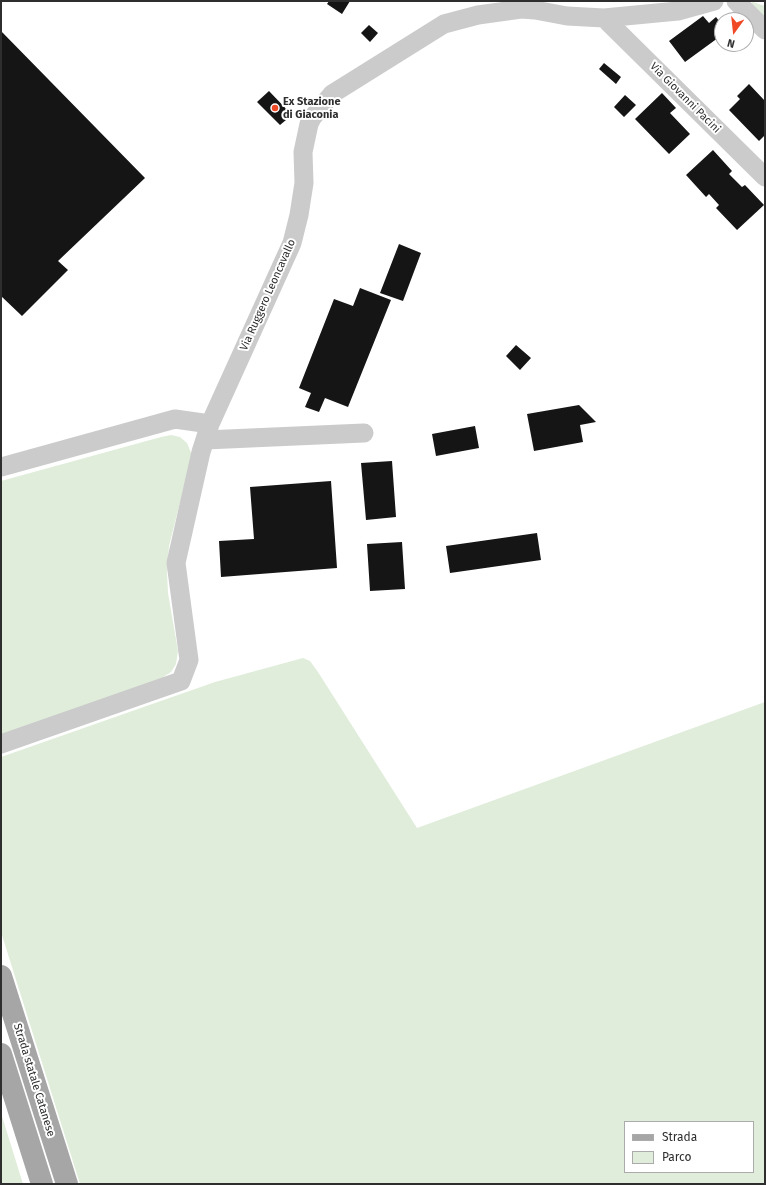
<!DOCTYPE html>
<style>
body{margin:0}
#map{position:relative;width:766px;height:1185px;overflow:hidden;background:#fff;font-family:"Fira Sans",sans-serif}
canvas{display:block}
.frame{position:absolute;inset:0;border:2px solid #2e2e2e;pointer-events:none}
.legend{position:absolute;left:624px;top:1121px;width:130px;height:52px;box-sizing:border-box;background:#fff;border:1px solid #ababab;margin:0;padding:5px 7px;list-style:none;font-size:12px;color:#2e2e2e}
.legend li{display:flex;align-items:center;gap:8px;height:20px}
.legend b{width:20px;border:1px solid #ababab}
.north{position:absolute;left:714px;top:12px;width:40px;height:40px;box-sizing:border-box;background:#fff;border:1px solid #ababab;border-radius:50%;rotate:195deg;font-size:11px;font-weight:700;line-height:16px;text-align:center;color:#2e2e2e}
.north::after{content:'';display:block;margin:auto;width:14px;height:18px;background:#f04926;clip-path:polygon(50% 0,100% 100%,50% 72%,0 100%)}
</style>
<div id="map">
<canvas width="766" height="1185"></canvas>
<div class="frame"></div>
<ul class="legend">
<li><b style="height:5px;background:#a6a6a6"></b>Strada</li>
<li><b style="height:11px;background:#e0eddb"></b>Parco</li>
</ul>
<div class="north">N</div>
</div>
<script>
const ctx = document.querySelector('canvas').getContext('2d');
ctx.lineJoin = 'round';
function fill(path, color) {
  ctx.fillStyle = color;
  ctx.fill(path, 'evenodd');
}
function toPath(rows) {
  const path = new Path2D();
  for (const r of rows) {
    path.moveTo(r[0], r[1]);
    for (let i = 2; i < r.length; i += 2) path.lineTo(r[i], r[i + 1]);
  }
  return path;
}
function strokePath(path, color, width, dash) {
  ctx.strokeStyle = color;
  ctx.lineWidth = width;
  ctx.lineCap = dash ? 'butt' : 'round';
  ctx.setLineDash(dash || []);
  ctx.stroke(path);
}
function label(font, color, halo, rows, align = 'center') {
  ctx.font = font + ' "Fira Sans",sans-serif';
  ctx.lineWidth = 4;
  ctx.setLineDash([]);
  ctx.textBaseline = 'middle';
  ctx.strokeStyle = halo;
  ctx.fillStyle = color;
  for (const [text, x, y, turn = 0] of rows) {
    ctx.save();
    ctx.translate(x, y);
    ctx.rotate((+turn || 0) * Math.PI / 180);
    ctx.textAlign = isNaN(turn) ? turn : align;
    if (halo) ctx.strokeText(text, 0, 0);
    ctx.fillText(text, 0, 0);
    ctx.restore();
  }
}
fill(toPath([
 [753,2,765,6,765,19,749,4],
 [171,435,180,437,187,443,192,455,169,546,167,573,168,593,178,651,176,664,171,672,162,678,1,736,1,481,161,437],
 [303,658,310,661,318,672,417,828,765,702,765,1184,80,1184,1,932,1,757,215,682],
 [625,1122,753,1122,753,1172,625,1172],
 [1,1113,23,1184,1,1184]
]), '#e0eddb');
fill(toPath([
 [329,1,350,1,342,14,327,4],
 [703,16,709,23,716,17,722,25,722,35,685,62,669,41],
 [369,25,378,33,370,42,361,33],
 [1,31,145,178,58,261,68,270,22,316,1,296],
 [604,63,621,77,616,84,599,69],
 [749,84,765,101,765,135,759,141,729,110,740,99,737,96],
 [269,91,292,115,280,125,257,102],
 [662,93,676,108,670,113,690,134,669,154,635,119],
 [625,95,636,105,624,117,614,107],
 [713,150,732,171,729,174,742,187,745,185,764,205,737,230,716,208,719,205,709,194,706,197,686,175],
 [399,244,421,253,403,301,380,293],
 [360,288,391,300,348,407,325,398,319,412,305,407,311,393,299,388,334,299,353,306],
 [516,345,531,358,520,370,506,356],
 [579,405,596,422,580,425,583,442,534,451,527,414],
 [475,426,479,448,436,456,432,434],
 [392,461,396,517,366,520,361,463],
 [331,481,337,568,221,577,219,541,254,539,250,487],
 [537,533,541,560,450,573,446,546],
 [402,542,405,589,370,591,367,544]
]), '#151515');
strokePath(toPath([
 [736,1,765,30],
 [604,18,765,177],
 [205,440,364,433],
 [1,467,175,419,210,424,292,243,299,215,304,183,303,152,309,124,312,118,332,94,444,24,478,15,521,9,535,10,567,16,604,18,678,11,714,1],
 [1,744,181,681,189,660,176,563,201,452,210,424]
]), '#cbcbcb', 19);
strokePath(toPath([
 [1,976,67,1184],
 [1,1054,42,1184]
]), '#a6a6a6', 22);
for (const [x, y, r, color] of [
 [275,108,4,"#f04926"]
]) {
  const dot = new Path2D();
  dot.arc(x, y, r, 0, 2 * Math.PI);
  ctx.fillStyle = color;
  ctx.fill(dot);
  strokePath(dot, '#fff', 1.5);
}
label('11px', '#2e2e2e', '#fff', [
 ["Via Giovanni Pacini",685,98,45],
 ["Via Ruggero Leoncavallo",268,295,-66],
 ["Strada statale Catanese",34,1080,73]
]);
label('bold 11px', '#2e2e2e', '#fff', [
 ["Ex Stazione",283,102],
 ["di Giaconia",283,115]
], 'left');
</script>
